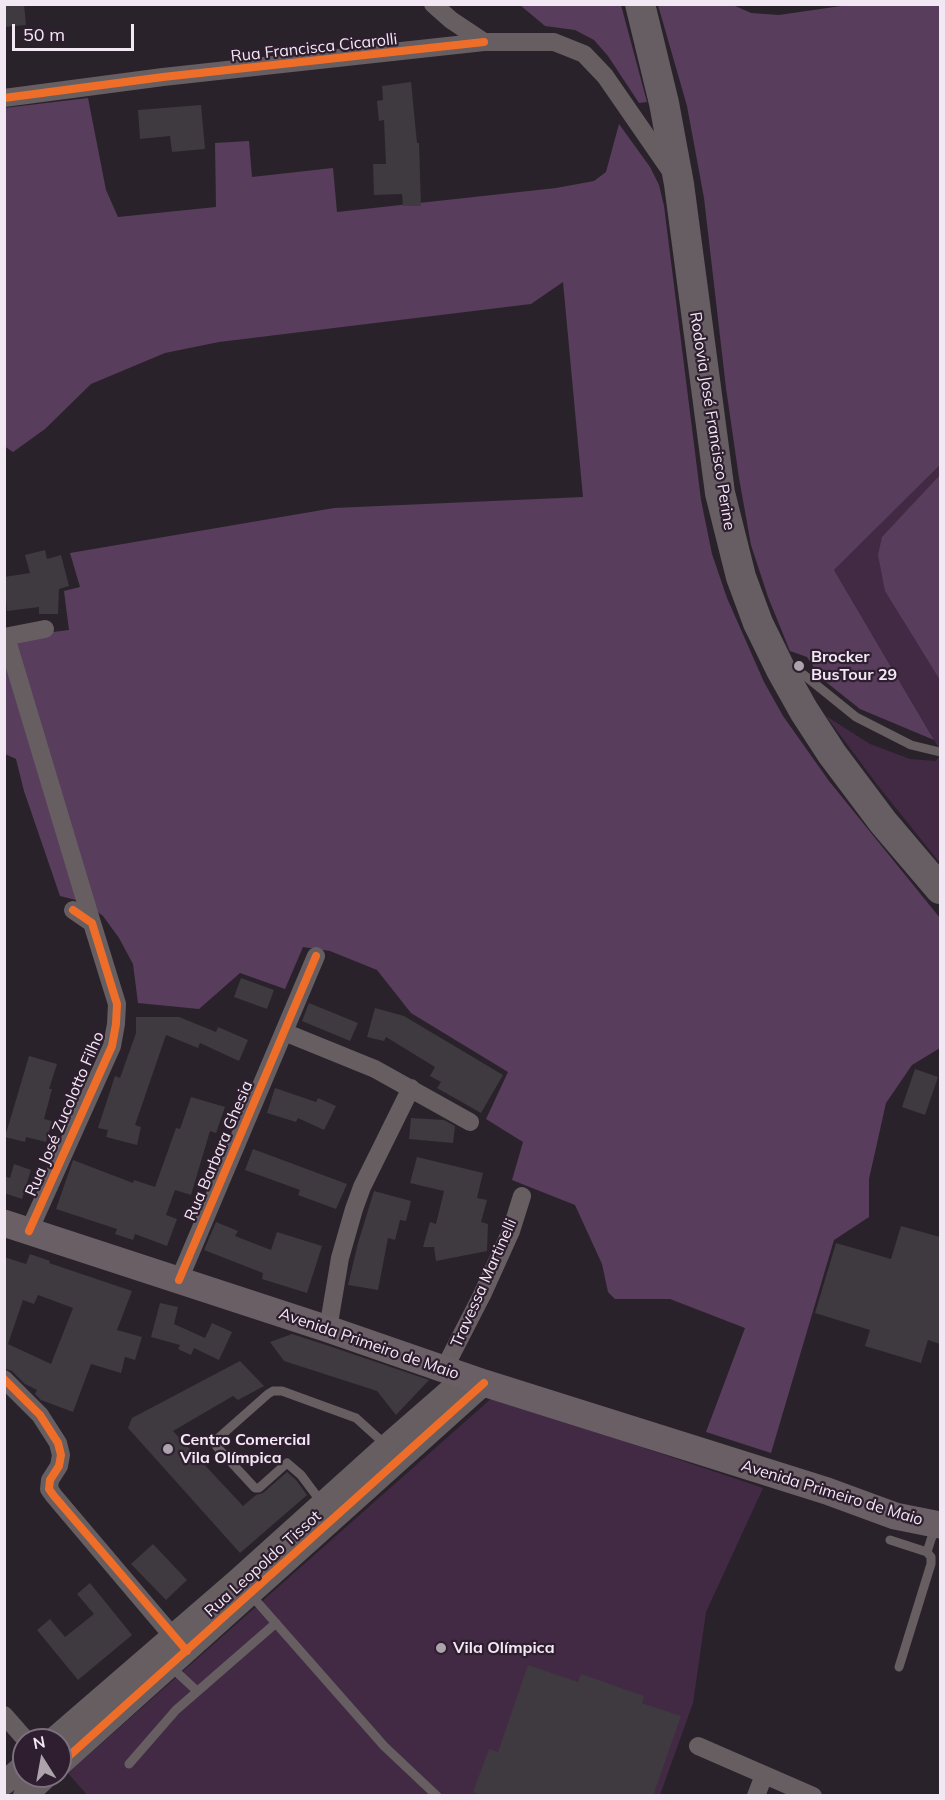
<!DOCTYPE html>
<meta charset="utf-8">
<style>
body{margin:0}
#map{position:relative;width:945px;height:1800px;overflow:hidden;background:#2a222b;font-family:Mulish,sans-serif}
canvas{display:block}
.frame{position:absolute;inset:0;border:6px solid #f2e8f3;pointer-events:none}
.north{position:absolute;left:12px;top:1728px;width:60px;height:60px;box-sizing:border-box;background:#2e1e2f;border:2px solid #7c6f7d;border-radius:50%;rotate:349deg;font-size:16px;font-weight:700;line-height:24px;text-align:center;color:#f2e8f3}
.north::after{content:'';display:block;margin:auto;width:21px;height:27px;background:#aca3ad;clip-path:polygon(50% 0,100% 100%,50% 72%,0 100%)}
.scale{position:absolute;left:12px;top:24px;width:122px;height:27px;box-sizing:border-box;border:3px solid #f2e8f3;border-top:0;padding-left:8px;font-size:18px;line-height:21px;white-space:nowrap;color:#f2e8f3;-webkit-text-stroke:4px #2e1e2f;paint-order:stroke}
</style>
<div id="map">
<canvas width="945" height="1800"></canvas>
<div class="frame"></div>
<div class="north">N</div>
<div class="scale">50 m</div>
</div>
<script>
const ctx = document.querySelector('canvas').getContext('2d');
ctx.lineJoin = 'round';
function fill(path, color) {
  ctx.fillStyle = color;
  ctx.fill(path, 'evenodd');
}
function toPath(rows) {
  const path = new Path2D();
  for (const r of rows) {
    path.moveTo(r[0], r[1]);
    for (let i = 2; i < r.length; i += 2) path.lineTo(r[i], r[i + 1]);
  }
  return path;
}
function strokePath(path, color, width, dash) {
  ctx.strokeStyle = color;
  ctx.lineWidth = width;
  ctx.lineCap = dash ? 'butt' : 'round';
  ctx.setLineDash(dash || []);
  ctx.stroke(path);
}
function label(font, color, halo, rows, align = 'center') {
  ctx.font = font + ' Mulish,sans-serif';
  ctx.lineWidth = 4.5;
  ctx.setLineDash([]);
  ctx.textBaseline = 'middle';
  ctx.strokeStyle = halo;
  ctx.fillStyle = color;
  for (const [text, x, y, turn = 0] of rows) {
    ctx.save();
    ctx.translate(x, y);
    ctx.rotate((+turn || 0) * Math.PI / 180);
    ctx.textAlign = isNaN(turn) ? turn : align;
    if (halo) ctx.strokeText(text, 0, 0);
    ctx.fillText(text, 0, 0);
    ctx.restore();
  }
}
fill(toPath([
 [940,465,940,750,834,570],
 [826,716,870,744,910,759,936,761,940,755,940,863,879,787],
 [493,1397,763,1488,706,1612,693,1703,660,1795,88,1796,68,1773]
]), '#422a45');
fill(toPath([
 [520,5,621,5,647,102,639,103,608,56,594,40,575,30,545,26],
 [658,5,733,5,751,13,779,15,848,5,940,5,940,465,834,570,934,740,860,709,821,678,807,657,790,651,768,597,751,545,739,478,726,388,704,198,687,106],
 [88,98,106,190,118,217,216,207,215,143,249,141,252,177,333,168,337,212,556,188,594,181,606,172,619,124,650,167,659,185,664,206,701,500,712,554,727,598,764,682,783,716,829,781,940,918,940,1048,912,1065,886,1103,869,1179,869,1217,834,1240,771,1453,706,1432,745,1328,670,1299,615,1299,608,1292,602,1264,575,1205,512,1180,523,1142,486,1119,508,1072,411,1013,377,970,330,951,303,947,285,989,240,973,199,1009,138,1003,133,964,119,938,103,916,84,902,60,896,24,791,16,759,5,754,5,638,69,630,64,591,80,587,70,553,334,508,583,497,563,282,531,304,219,342,165,353,91,384,45,429,13,452,4,446,4,108],
 [940,475,940,680,885,591,878,555,882,537]
]), '#593d5c');
fill(toPath([
 [4,4,24,4,26,25,4,27],
 [411,82,417,143,419,143,421,206,403,206,402,194,374,195,373,164,386,164,384,120,379,121,377,101,383,100,382,86],
 [201,105,205,149,172,152,170,136,140,139,138,110],
 [45,550,47,559,61,555,69,586,59,589,58,614,39,614,39,607,7,611,4,577,30,573,25,555],
 [241,978,274,990,267,1009,234,997],
 [309,1003,358,1023,350,1041,302,1021],
 [375,1008,404,1016,503,1075,481,1113,437,1088,441,1082,430,1076,435,1067,386,1037,384,1041,367,1037],
 [136,1017,179,1017,216,1032,218,1027,248,1040,239,1061,200,1043,198,1048,166,1035,135,1125,141,1127,137,1145,106,1137,108,1130,98,1128,115,1076,120,1078,136,1033],
 [29,1056,57,1064,49,1089,52,1089,44,1119,52,1121,46,1142,26,1137,25,1142,5,1137],
 [915,1069,938,1077,925,1115,902,1107],
 [275,1088,316,1102,318,1098,336,1106,324,1130,298,1118,296,1122,267,1113],
 [191,1097,225,1107,216,1133,210,1131,191,1195,175,1190,166,1215,177,1219,167,1246,135,1234,133,1240,115,1234,117,1229,56,1209,73,1160,133,1183,134,1180,155,1187,176,1128,180,1129],
 [411,1118,444,1120,455,1126,453,1143,409,1139],
 [253,1149,347,1184,336,1209,298,1195,300,1190,245,1170],
 [417,1157,483,1173,477,1198,487,1200,481,1222,488,1224,487,1251,436,1261,434,1247,423,1247,430,1222,436,1224,444,1191,410,1183],
 [14,1164,31,1170,22,1199,4,1193,4,1176,10,1178],
 [374,1191,411,1201,406,1221,400,1220,395,1240,388,1238,378,1290,348,1285,358,1243],
 [216,1222,238,1231,235,1236,271,1250,277,1232,322,1246,307,1293,262,1279,263,1273,204,1250],
 [901,1226,940,1237,940,1344,928,1340,921,1363,865,1346,870,1330,815,1313,836,1243,891,1259],
 [30,1254,50,1261,49,1263,132,1291,117,1330,142,1337,135,1360,125,1357,121,1373,91,1364,73,1412,41,1400,35,1394,37,1390,25,1384,12,1371,4,1368,4,1257,26,1264],
 [38,1295,73,1308,51,1364,8,1344,23,1300,34,1304],
 [160,1303,178,1307,174,1324,205,1338,212,1323,232,1332,219,1360,194,1348,191,1355,178,1349,180,1345,151,1337],
 [292,1334,323,1344,429,1380,396,1415,377,1391,284,1361,270,1342],
 [240,1361,264,1386,238,1400,233,1396,173,1431,243,1506,256,1495,263,1493,287,1472,296,1480,307,1495,240,1553,128,1428,132,1418],
 [153,1544,187,1580,166,1600,131,1564],
 [90,1583,132,1635,78,1680,37,1630,50,1619,65,1637,94,1614,77,1594],
 [528,1665,578,1682,581,1674,644,1696,642,1703,681,1716,653,1796,482,1796,473,1792,489,1749,498,1752]
]), '#3f3940');
strokePath(toPath([
 [789,672,804,675,856,717,911,745,940,752],
 [319,1503,316,1495,301,1475,287,1463,259,1488,255,1488,217,1447,216,1440,268,1394,273,1391,282,1391,356,1418,386,1445],
 [890,1540,927,1552],
 [251,1595,384,1746,437,1796],
 [170,1666,197,1691],
 [899,1667,931,1564,931,1557,927,1552,935,1527],
 [129,1764,176,1710,276,1623]
]), '#665e61', 9);
strokePath(toPath([
 [433,4,451,20,484,42,554,42,584,54,605,76,672,173],
 [4,98,163,77,484,42],
 [4,637,45,629],
 [6,637,92,923],
 [284,1032,375,1069,470,1122],
 [29,1231,112,1046,116,1024,117,1004,92,923,73,910],
 [179,1280,316,956],
 [328,1329,340,1258,354,1209,362,1187,411,1088],
 [444,1369,482,1295,511,1231,522,1196],
 [4,1379,40,1415,58,1443,61,1455,59,1466,50,1480,49,1489,54,1496,181,1646],
 [4,1715,26,1740],
 [698,1746,813,1796],
 [756,1796,764,1775]
]), '#665e61', 18);
strokePath(toPath([
 [53,1740,237,1581,387,1446,466,1377],
 [60,1764,484,1383],
 [4,1783,24,1766],
 [25,1796,46,1776]
]), '#665e61', 24);
strokePath(toPath([
 [4,1223,328,1329,484,1383,827,1491,895,1516,940,1525]
]), '#695f64', 27);
strokePath(toPath([
 [640,4,664,103,679,184,720,493,741,577,758,623,781,670,804,711,832,754,883,822,940,889]
]), '#665e62', 30);
strokePath(toPath([
 [4,98,163,77,484,42],
 [29,1231,112,1046,116,1024,117,1004,92,923,73,910],
 [179,1280,316,956],
 [4,1379,40,1415,58,1443,61,1455,59,1466,50,1480,49,1489,54,1496,187,1651],
 [60,1764,484,1383]
]), '#ee6e29', 8);
for (const [x, y, r, color] of [
 [799,666,6,"#aca3ad"],
 [168,1449,6,"#aca3ad"],
 [441,1648,6,"#aca3ad"]
]) {
  const dot = new Path2D();
  dot.arc(x, y, r, 0, 2 * Math.PI);
  ctx.fillStyle = color;
  ctx.fill(dot);
  strokePath(dot, '#2e1e2f', 2);
}
label('16px', '#f2e8f3', '#2e1e2f', [
 ["Rua Francisca Cicarolli",314,48,-6],
 ["Rodovia José Francisco Perine",712,421,81],
 ["Rua José Zucolotto Filho",65,1114,-67],
 ["Rua Barbara Ghesia",219,1151,-67],
 ["Travessa Martinelli",484,1283,-66],
 ["Avenida Primeiro de Maio",369,1344,19],
 ["Avenida Primeiro de Maio",832,1493,17],
 ["Rua Leopoldo Tissot",263,1564,-42]
]);
label('bold 16px', '#f2e8f3', '#2e1e2f', [
 ["Brocker",811,657],
 ["BusTour 29",811,675],
 ["Centro Comercial",180,1440],
 ["Vila Olímpica",180,1458],
 ["Vila Olímpica",453,1648]
], 'left');
</script>
